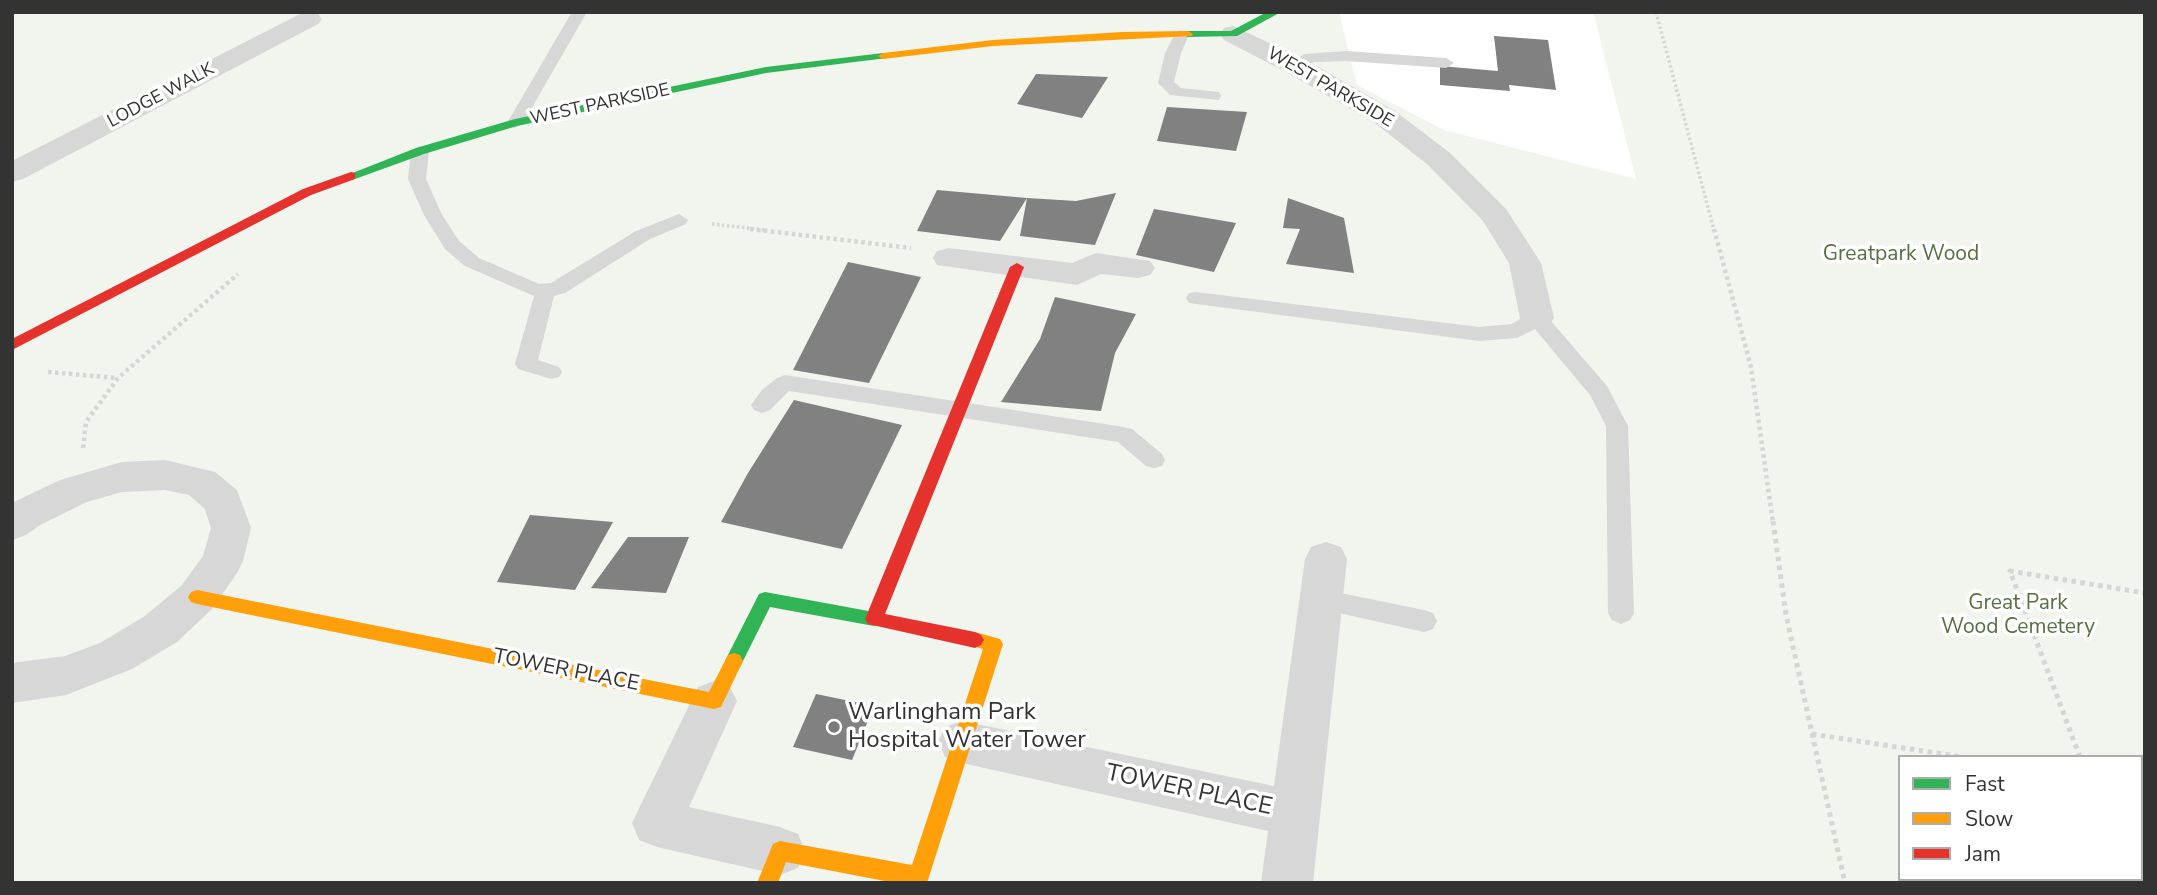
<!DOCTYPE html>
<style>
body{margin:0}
#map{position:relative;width:2157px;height:895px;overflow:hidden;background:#fff;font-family:"Nunito Sans",sans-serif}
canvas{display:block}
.frame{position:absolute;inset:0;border:14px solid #333;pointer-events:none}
.legend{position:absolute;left:1898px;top:755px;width:245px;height:126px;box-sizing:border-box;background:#fff;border:2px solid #adadad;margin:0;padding:9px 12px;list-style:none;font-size:21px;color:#333}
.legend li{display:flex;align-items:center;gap:14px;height:35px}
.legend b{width:35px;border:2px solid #adadad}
</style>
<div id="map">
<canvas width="2157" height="895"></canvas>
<div class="frame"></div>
<ul class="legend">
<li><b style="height:9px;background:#30b455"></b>Fast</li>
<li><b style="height:9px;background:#ff9f0a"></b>Slow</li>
<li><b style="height:9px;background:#e5322d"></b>Jam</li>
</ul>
</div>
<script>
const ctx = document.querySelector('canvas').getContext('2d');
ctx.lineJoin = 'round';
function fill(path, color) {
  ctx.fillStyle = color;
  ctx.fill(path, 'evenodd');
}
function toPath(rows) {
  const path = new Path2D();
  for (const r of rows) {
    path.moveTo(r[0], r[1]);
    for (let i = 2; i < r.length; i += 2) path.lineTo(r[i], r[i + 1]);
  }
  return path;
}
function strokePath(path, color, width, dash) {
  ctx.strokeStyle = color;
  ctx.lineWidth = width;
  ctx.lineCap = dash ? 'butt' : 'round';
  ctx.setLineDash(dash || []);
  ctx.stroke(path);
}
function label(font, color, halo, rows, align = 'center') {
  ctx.font = font + ' "Nunito Sans",sans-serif';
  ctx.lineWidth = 7;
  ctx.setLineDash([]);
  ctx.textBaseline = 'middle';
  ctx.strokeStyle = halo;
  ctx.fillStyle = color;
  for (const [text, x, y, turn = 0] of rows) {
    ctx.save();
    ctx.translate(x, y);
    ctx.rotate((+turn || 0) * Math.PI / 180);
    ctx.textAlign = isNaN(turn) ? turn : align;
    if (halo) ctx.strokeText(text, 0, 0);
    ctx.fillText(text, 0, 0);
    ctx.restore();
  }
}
fill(toPath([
 [12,12,1339,12,1357,85,1444,130,1636,179,1593,12,2145,12,2145,883,12,883],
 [1900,757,2141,757,2141,879,1900,879]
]), '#f1f5ed');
fill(toPath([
 [1494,36,1548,40,1556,90,1509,85,1510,91,1440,85,1440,66,1498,71],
 [1036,74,1108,77,1082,118,1017,104],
 [1167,107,1247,112,1236,151,1157,141],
 [937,190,1027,198,1000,241,917,231],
 [1116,193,1095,245,1020,236,1027,198,1076,201],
 [1288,198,1344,218,1354,273,1286,264,1300,229,1283,228],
 [1154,209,1236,223,1214,272,1136,255],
 [848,262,921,277,869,383,793,370],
 [1055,297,1136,314,1115,353,1101,411,1001,402,1040,339],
 [794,400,902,425,842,549,721,522,748,473],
 [530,515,613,522,575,590,497,582],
 [628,537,689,537,666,593,591,588],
 [816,694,874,706,852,760,793,747]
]), '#818181');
strokePath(toPath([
 [1656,12,1714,230],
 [712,224,765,230]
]), '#d6d6d6', 3.5, [2.5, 2.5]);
strokePath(toPath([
 [750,229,911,248],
 [1714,229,1751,367,1773,523],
 [48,372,118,378],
 [83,448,86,422,118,378,238,274]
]), '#d6d6d6', 4.5, [3.5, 3.5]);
strokePath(toPath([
 [1773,521,1786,615,1845,883],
 [1812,734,1963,757],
 [2080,757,2010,571,2145,593],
 [2141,785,2145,785],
 [2125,879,2126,883]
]), '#d6d6d6', 5, [4.5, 4.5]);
fill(toPath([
 [572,12,587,12,523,123,515,128,509,127,507,123,572,12],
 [1181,30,1189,35,1181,53,1174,82,1181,88,1219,92,1221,96,1219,100,1170,95,1158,83,1165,53,1176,32,1181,30],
 [1346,51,1446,58,1454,63,1446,68,1346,61,1314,62,1296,71,1288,66,1304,54,1346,51],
 [420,146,429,151,426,179,442,215,459,241,479,258,539,284,551,283,636,231,679,214,688,220,686,224,650,239,565,293,554,296,538,360,559,367,562,372,559,377,551,379,518,369,515,364,534,296,465,266,445,249,424,215,408,179,411,151,420,146],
 [1196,292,1479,327,1512,324,1530,313,1544,313,1607,386,1628,426,1634,613,1630,620,1621,624,1612,620,1608,613,1606,426,1590,395,1535,329,1517,338,1479,341,1189,303,1186,298,1189,293,1196,292],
 [785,375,1124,427,1132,429,1162,454,1165,460,1162,466,1154,468,1146,466,1118,442,789,391,770,410,762,413,754,410,751,405,762,390,777,378,785,375],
 [1321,589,1424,610,1433,613,1437,621,1433,629,1424,632,1321,609,1312,606,1308,599,1312,592,1321,589]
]), '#d7d7d7');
fill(toPath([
 [313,12,318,14,322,19,318,24,23,179,12,182,12,161,300,14,313,12],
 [1233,26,1306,60,1395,111,1450,153,1506,209,1541,263,1554,318,1549,326,1537,329,1525,326,1520,318,1509,263,1483,221,1428,165,1375,123,1286,72,1224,40,1220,34,1224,28,1233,26],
 [949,248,1072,263,1096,253,1150,261,1155,268,1150,275,1138,278,1101,274,1077,285,937,265,933,258,937,251,949,248],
 [165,460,215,472,237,490,251,528,243,561,237,573,212,609,177,642,132,669,66,695,12,703,12,663,65,656,100,643,145,616,182,585,203,556,211,528,205,509,189,495,165,490,122,492,87,502,40,525,26,535,12,540,12,503,60,480,122,462,165,460],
 [1326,542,1341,547,1347,559,1313,883,1261,883,1268,831,962,763,945,757,938,742,945,727,962,721,1274,786,1305,559,1311,547,1326,542],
 [714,681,730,687,737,701,689,807,780,827,798,834,805,851,798,868,780,875,657,847,639,840,632,823,698,687,714,681]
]), '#d7d7d7');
fill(toPath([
 [1267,12,1281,12,1237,36,1188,37,1183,34,1188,31,1231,31,1267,12],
 [883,53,887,54,887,58,766,73,517,126,424,154,355,179,351,180,345,176,416,148,515,119,766,67,883,53],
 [765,592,874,612,880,614,883,619,880,624,874,626,770,607,740,667,734,669,728,667,725,661,728,655,759,594,765,592]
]), '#30b455');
fill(toPath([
 [1188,31,1193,34,1192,36,993,46,883,59,878,56,883,53,993,40,1122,32,1188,31],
 [197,590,709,692,728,655,734,653,740,655,743,661,721,707,714,709,197,604,191,602,188,597,191,592,197,590],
 [975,632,1000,639,1003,644,927,883,895,883,786,862,778,883,757,883,773,844,780,841,912,865,983,649,969,645,966,640,969,635,975,632]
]), '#ff9f0a');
fill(toPath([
 [351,172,355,173,355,179,311,195,12,350,12,339,303,189,351,172],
 [1017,263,1024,267,885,614,975,632,981,635,984,640,981,645,975,648,868,624,865,619,1010,267,1017,263]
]), '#e5322d');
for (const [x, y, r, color] of [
 [834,727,7,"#7a7a7a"]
]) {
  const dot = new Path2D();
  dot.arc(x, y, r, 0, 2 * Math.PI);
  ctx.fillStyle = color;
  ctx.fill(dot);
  strokePath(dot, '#fff', 2.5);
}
label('18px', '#333', '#fff', [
 ["WEST PARKSIDE",1330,88,30],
 ["LODGE WALK",161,96,-28],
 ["WEST PARKSIDE",600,105,-12]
]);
label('21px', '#56703f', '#fff', [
 ["Greatpark Wood",1901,255],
 ["Great Park",2018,604],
 ["Wood Cemetery",2018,628]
]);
label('21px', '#333', '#fff', [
 ["TOWER PLACE",566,671,11]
]);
label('24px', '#333', '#fff', [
 ["Warlingham Park",848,713],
 ["Hospital Water Tower",848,741]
], 'left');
label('24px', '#333', '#fff', [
 ["TOWER PLACE",1189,791,12]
]);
</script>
